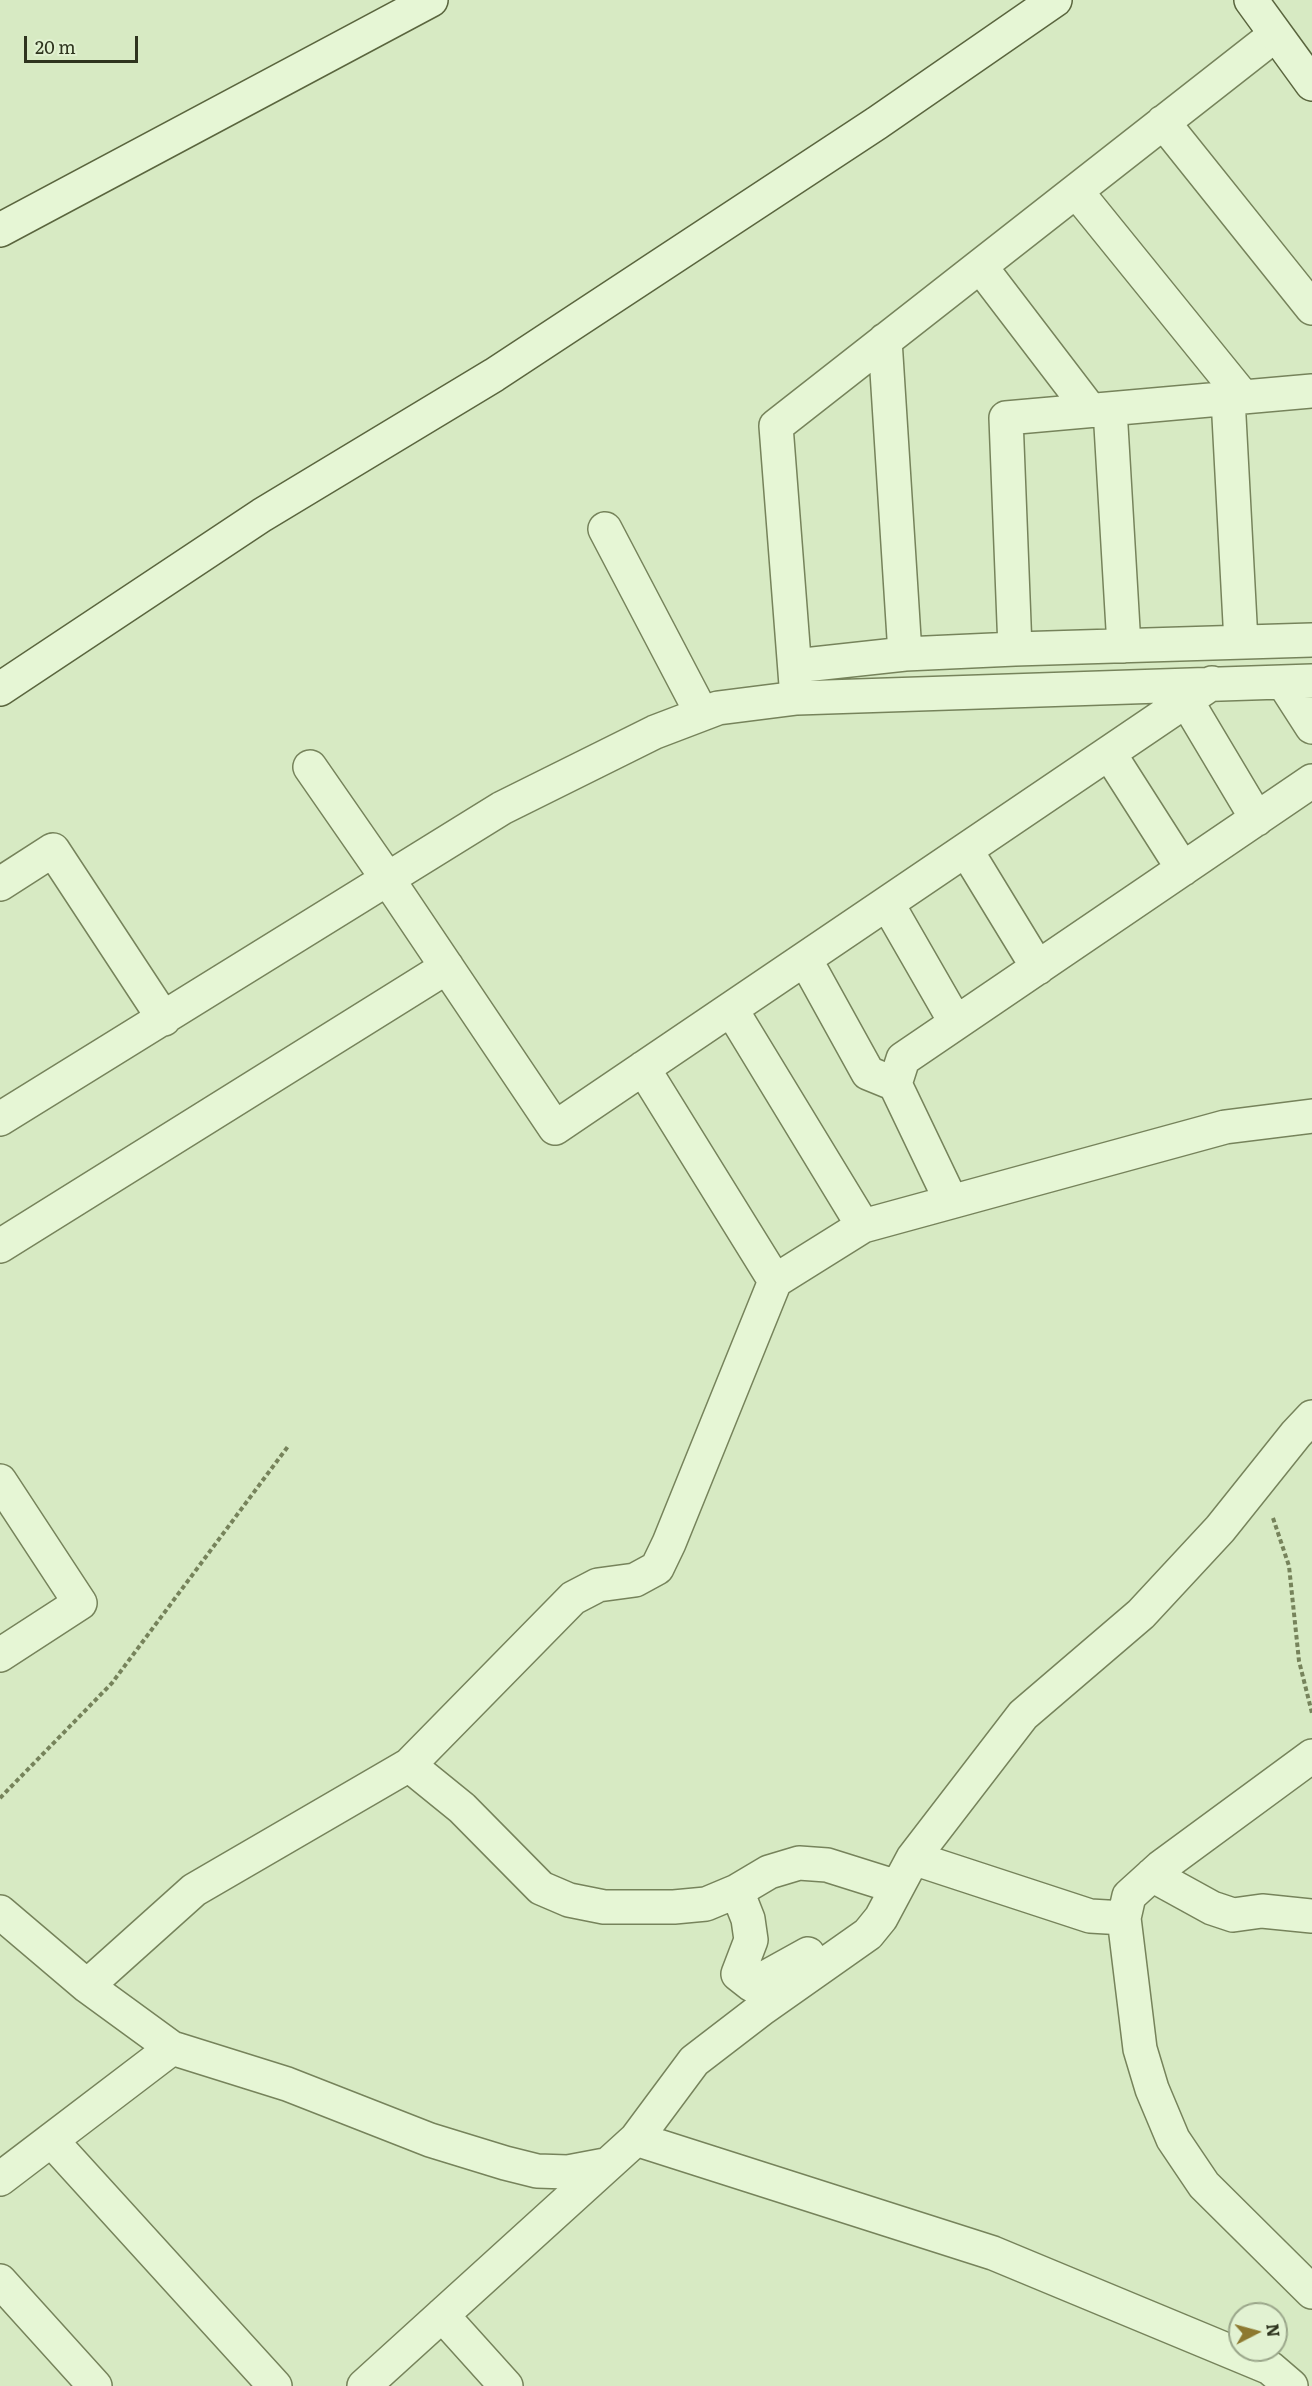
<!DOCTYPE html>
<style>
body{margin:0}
#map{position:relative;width:1312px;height:2386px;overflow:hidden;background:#d7eac3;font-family:Literata,serif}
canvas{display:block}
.north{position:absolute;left:1228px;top:2302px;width:60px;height:60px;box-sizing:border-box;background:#e2f2d2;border:2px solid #9aa68a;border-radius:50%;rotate:84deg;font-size:16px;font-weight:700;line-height:24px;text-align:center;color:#2e341e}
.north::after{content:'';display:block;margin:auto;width:21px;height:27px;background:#8d7930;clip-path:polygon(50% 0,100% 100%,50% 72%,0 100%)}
.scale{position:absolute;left:24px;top:36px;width:114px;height:27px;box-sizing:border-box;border:3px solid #2e341e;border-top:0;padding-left:8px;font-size:18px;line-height:21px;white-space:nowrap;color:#2e341e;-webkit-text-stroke:4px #e2f2d2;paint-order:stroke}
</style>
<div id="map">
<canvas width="1312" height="2386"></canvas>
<div class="north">N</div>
<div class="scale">20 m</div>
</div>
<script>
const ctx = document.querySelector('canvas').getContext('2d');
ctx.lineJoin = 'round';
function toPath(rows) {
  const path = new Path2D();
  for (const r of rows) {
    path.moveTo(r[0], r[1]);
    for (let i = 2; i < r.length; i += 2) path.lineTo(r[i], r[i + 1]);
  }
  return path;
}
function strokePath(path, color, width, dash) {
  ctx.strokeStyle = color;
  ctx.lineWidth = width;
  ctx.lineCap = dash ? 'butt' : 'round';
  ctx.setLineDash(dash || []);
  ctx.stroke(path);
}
const street = toPath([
 [1163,122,1312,308],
 [1076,191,1243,397],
 [980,266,1090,410],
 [885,340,905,654],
 [1312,391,1006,418,1015,649,1312,640],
 [1228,398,1241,642],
 [1110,409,1124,646],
 [605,529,702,714],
 [795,666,905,654,1015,649],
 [1283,682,1312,727],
 [797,698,776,426,1275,35],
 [1186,700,1257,819],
 [1109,753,1183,869],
 [310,767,387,878,555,1128,1212,683],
 [966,850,1038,968],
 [0,884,53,850,164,1019],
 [887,903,956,1023],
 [805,959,868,1073,895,1084],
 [731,1009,863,1226],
 [643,1068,775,1281],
 [0,1119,502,808,655,732,718,708,797,698,1312,681],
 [951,1201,895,1084,903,1059,1312,781],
 [0,1246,447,967],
 [0,1481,80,1603,0,1655],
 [409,1765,462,1808,541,1888,569,1900,604,1907,674,1907,706,1904,737,1891,769,1872,799,1863,827,1865,897,1887],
 [913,1858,1090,1916,1124,1918,1140,2049,1152,2089,1173,2139,1204,2185,1312,2292],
 [1152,1875,1212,1908,1233,1915,1262,1911,1312,1916],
 [737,1891,748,1919,751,1940,738,1974,752,1985,808,1954],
 [0,1912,87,1986,172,2048,287,2084,430,2140,505,2163,537,2171,568,2172,605,2165],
 [1124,1918,1129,1896,1161,1867,1312,1756],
 [87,1986,194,1890,409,1765,573,1598,598,1585,635,1580,657,1568,669,1543,775,1281,863,1226,1225,1127,1312,1116],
 [636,2139,993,2253,1270,2368,1291,2386],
 [51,2140,275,2386],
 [0,2179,172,2048],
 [0,2281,95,2386],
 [442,2315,506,2386],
 [364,2386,636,2139,694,2061,763,2008,868,1934,881,1918,913,1858,1023,1715,1141,1614,1220,1529,1296,1434,1312,1417]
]);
const secondary = toPath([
 [1251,0,1312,84],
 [0,230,431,0],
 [0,689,262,515,494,375,877,123,1055,0]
]);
strokePath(street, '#76835b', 36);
strokePath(secondary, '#5a653e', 36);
strokePath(toPath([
 [1273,1518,1289,1566,1299,1661,1312,1713],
 [0,1798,112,1683,289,1445]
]), '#76835b', 4, [4.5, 3]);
strokePath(street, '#e6f6d5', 33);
strokePath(secondary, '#e6f6d5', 33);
</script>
